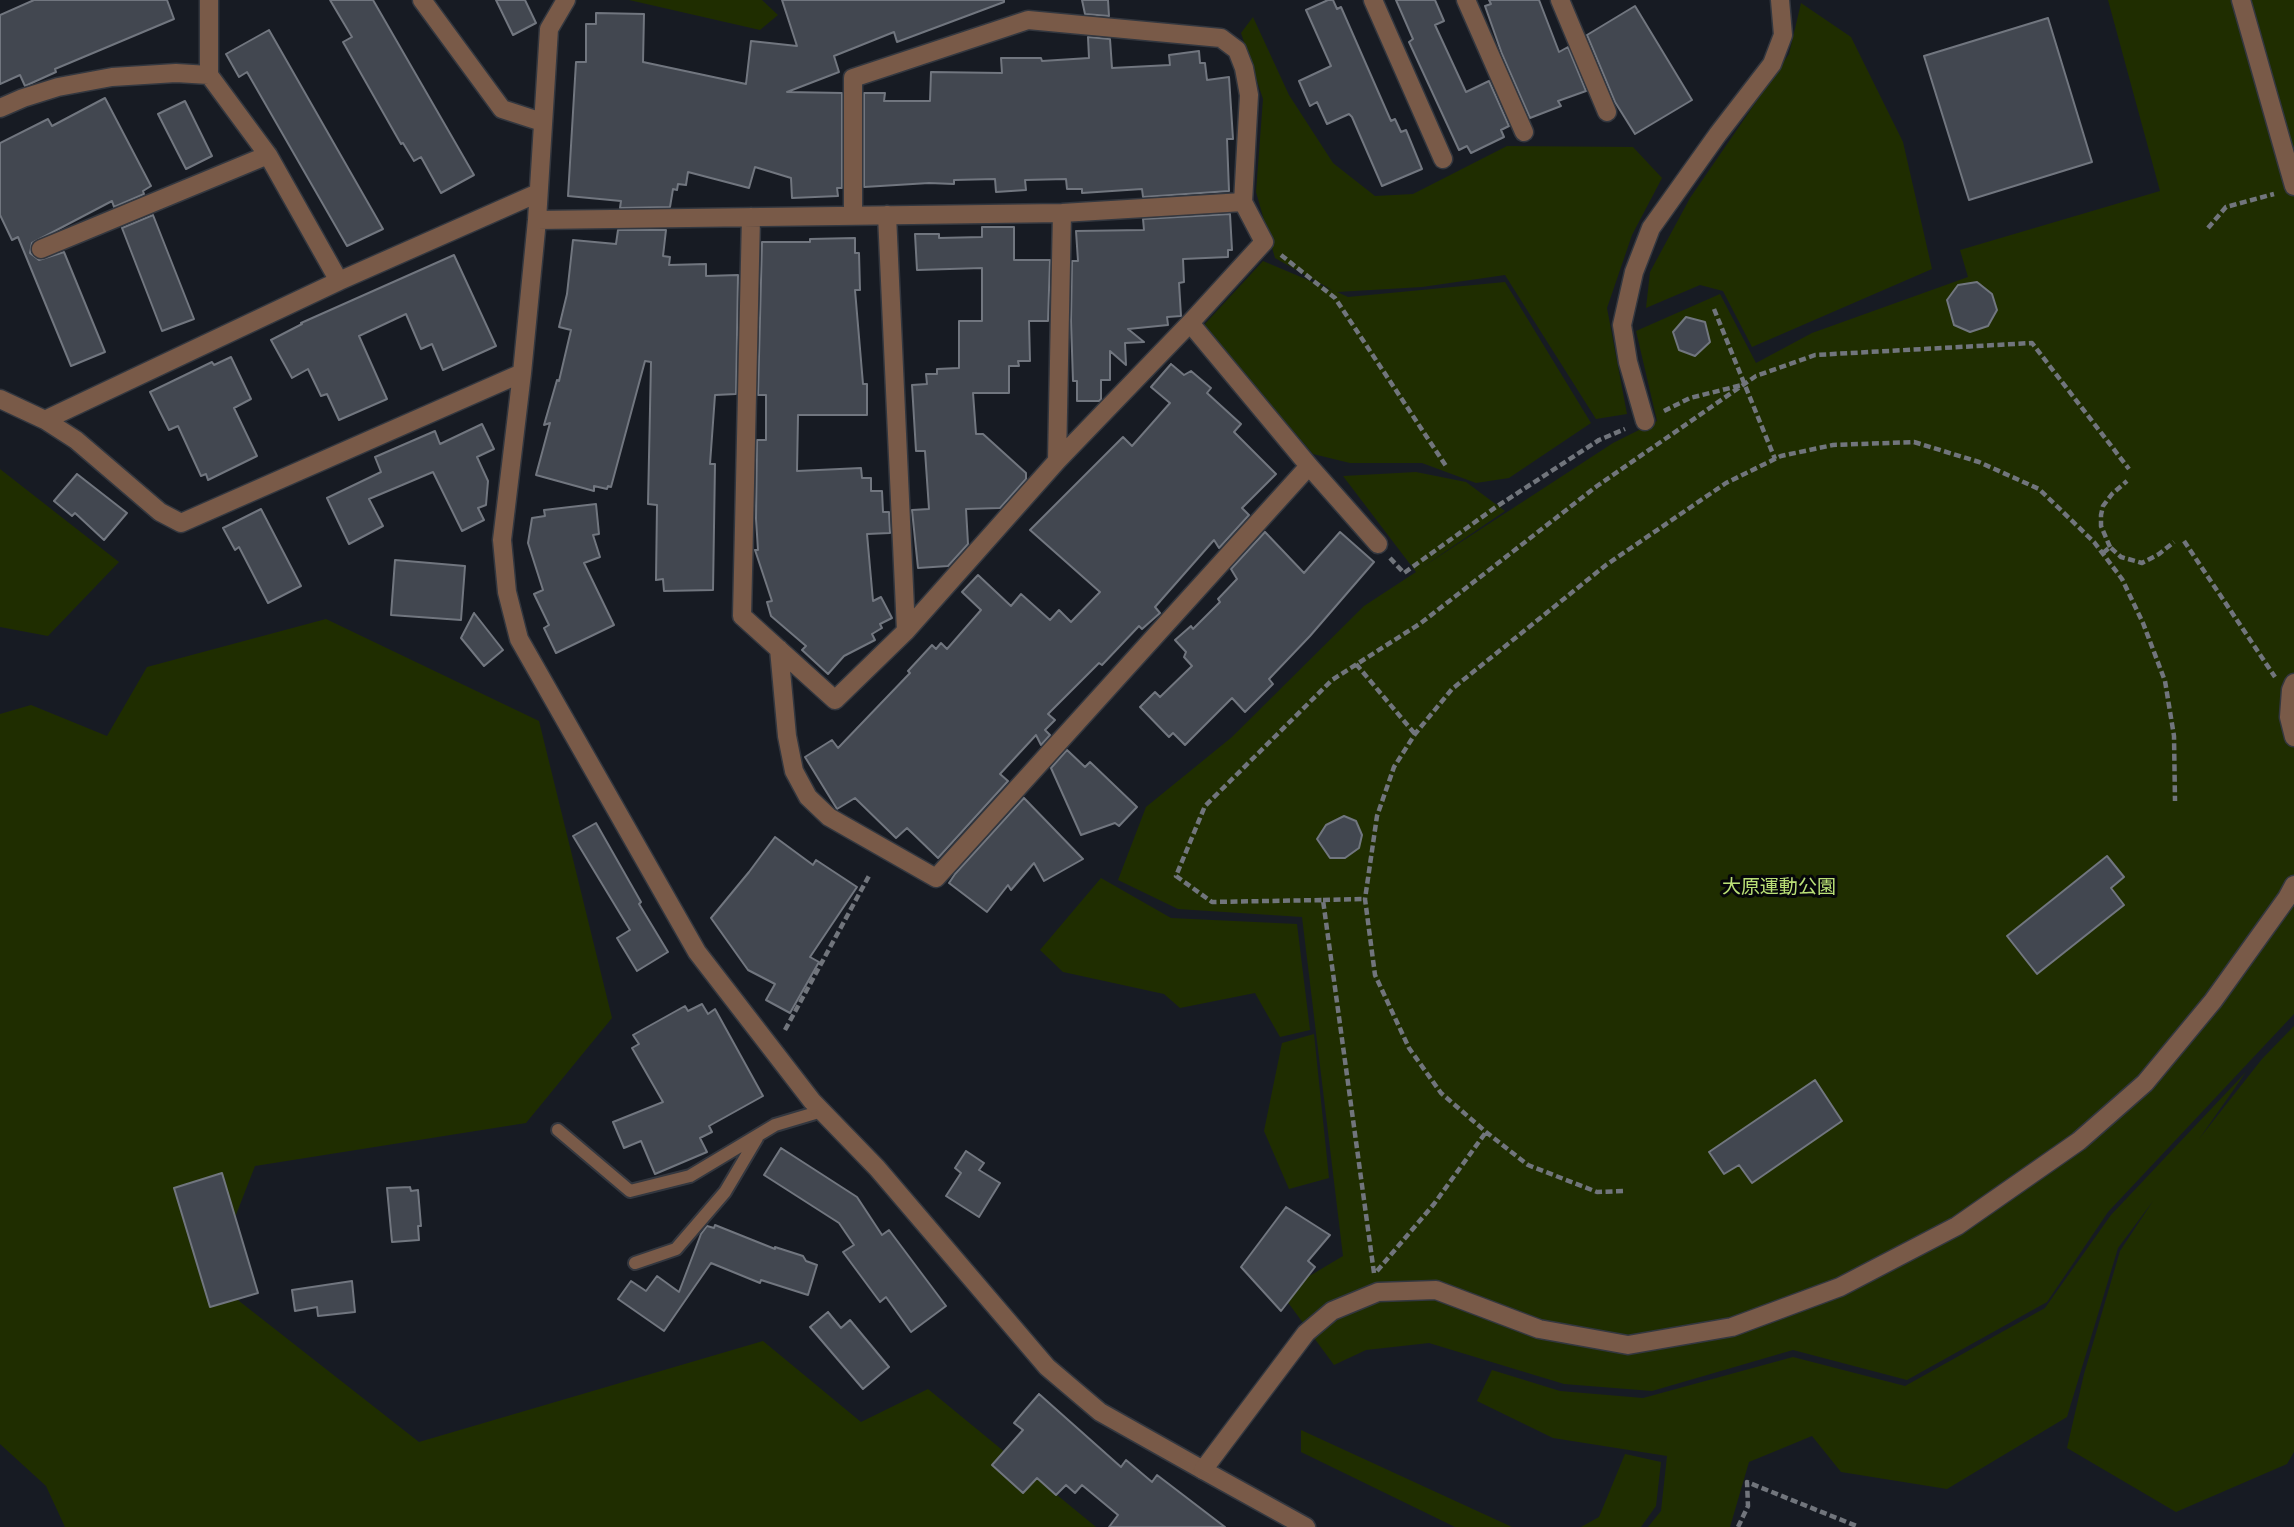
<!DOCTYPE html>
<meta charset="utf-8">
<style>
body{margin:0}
canvas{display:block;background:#171b23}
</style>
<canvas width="2294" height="1527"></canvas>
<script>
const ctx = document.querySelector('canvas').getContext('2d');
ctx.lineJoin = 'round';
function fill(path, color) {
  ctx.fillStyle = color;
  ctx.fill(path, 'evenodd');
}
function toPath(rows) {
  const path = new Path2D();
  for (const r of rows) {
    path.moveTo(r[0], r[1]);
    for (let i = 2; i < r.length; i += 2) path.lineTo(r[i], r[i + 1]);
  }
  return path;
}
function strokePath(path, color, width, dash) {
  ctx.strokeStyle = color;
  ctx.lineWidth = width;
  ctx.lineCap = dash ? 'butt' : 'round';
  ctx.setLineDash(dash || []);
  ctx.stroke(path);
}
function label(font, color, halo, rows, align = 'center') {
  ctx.font = font + ' "PT Sans Narrow","Noto Sans JP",sans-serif';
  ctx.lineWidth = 6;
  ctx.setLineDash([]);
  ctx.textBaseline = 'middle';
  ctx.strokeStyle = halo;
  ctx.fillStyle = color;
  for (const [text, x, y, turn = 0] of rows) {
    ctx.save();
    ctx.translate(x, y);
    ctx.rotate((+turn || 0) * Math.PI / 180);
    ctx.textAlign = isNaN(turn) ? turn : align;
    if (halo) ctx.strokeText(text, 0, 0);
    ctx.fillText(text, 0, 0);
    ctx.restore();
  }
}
fill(toPath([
 [629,0,762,0,778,15,760,30],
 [2108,0,2294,0,2294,1014,2108,1212,2047,1302,1907,1380,1793,1350,1652,1391,1564,1384,1429,1343,1366,1350,1334,1365,1281,1293,1343,1256,1302,917,1178,909,1118,880,1146,807,1232,737,1364,606,1416,572,1343,476,1416,472,1466,482,1505,511,1418,570,1613,443,1657,421,1636,331,1720,294,1756,363,1812,333,1968,277,1960,250,2160,191],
 [1801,3,1851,37,1903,142,1932,269,1752,347,1723,291,1700,285,1646,308,1650,272,1690,198,1789,54],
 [1253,17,1289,95,1333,163,1375,196,1413,194,1507,146,1633,147,1662,178,1632,235,1607,308,1627,414,1596,419,1505,275,1422,287,1337,292,1348,297,1505,282,1591,423,1509,478,1476,483,1422,463,1350,463,1313,454,1203,326,1263,261,1334,291,1275,258,1256,192,1263,99,1241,33],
 [0,469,119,562,48,636,0,627],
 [326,619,539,721,612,1018,526,1123,255,1166,211,1279,419,1442,763,1341,861,1422,928,1389,1096,1527,65,1527,46,1486,0,1444,0,714,31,705,107,736,147,667],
 [1101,878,1171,918,1297,924,1310,1030,1280,1037,1255,993,1180,1008,1164,994,1063,972,1040,950],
 [2294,1026,2294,1452,2287,1464,2176,1512,2067,1448,2084,1374,2120,1251,2153,1201,2118,1248,2067,1417,1947,1489,1841,1472,1812,1436,1749,1462,1730,1527,1648,1527,1661,1511,1667,1456,1553,1438,1477,1401,1492,1370,1560,1391,1643,1398,1793,1357,1905,1386,2045,1308,2111,1215,2246,1072,2199,1139,2262,1059],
 [1314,1034,1329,1178,1289,1189,1264,1131,1282,1043],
 [1301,1430,1512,1527,1455,1527,1301,1452],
 [1625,1454,1661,1462,1656,1506,1641,1527,1581,1527,1599,1517]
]), '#1f2d00');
const building = toPath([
 [34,0,167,0,174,19,55,69,56,72,25,86,20,75,0,84,0,15,34,0],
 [330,0,373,0,474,175,441,193,421,157,414,161,403,143,401,144,343,42,352,37,330,0],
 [496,0,525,0,536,23,513,35,496,0],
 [782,0,1004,0,1004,2,897,42,894,32,834,56,839,72,787,92,842,93,842,188,837,188,838,196,792,198,791,178,755,167,749,188,688,172,686,185,678,184,677,190,673,189,670,207,620,208,621,201,568,196,576,62,586,62,586,24,596,24,596,13,644,14,643,62,746,84,751,41,797,46,782,0],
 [1082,0,1108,0,1109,16,1085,14,1082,0],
 [1328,0,1333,0,1337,9,1341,7,1391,121,1395,119,1401,132,1406,130,1422,169,1382,186,1352,117,1349,114,1327,124,1317,102,1310,106,1299,81,1331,66,1306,10,1328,0],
 [1396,0,1435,0,1444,21,1435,25,1466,92,1489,81,1509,126,1501,130,1504,137,1471,153,1467,146,1459,150,1409,42,1413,39,1396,0],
 [1489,0,1539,0,1559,52,1568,47,1586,91,1558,101,1561,106,1530,118,1502,54,1485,6,1491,4,1489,0],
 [1635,6,1692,100,1635,134,1615,102,1587,35,1635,6],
 [2048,18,2092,162,1969,200,1924,56,2048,18],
 [269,30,383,229,347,246,247,72,239,77,226,54,269,30],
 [1088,37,1110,39,1112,68,1170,65,1169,55,1199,51,1200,63,1205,63,1207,80,1229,77,1233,139,1227,139,1229,191,1143,197,1142,189,1082,193,1082,189,1067,189,1066,179,1025,180,1026,190,996,192,995,179,954,180,954,184,929,183,864,187,864,93,885,93,884,101,930,101,931,72,1002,73,1001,58,1041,58,1042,61,1089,58,1088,37],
 [105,98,151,186,143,191,144,194,114,207,112,201,32,243,30,253,39,260,64,252,105,352,71,366,18,237,12,240,0,215,0,143,48,119,52,126,105,98],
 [185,101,212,156,186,169,158,114,185,101],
 [1230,214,1232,250,1228,250,1228,257,1183,259,1184,282,1179,283,1181,316,1167,317,1168,325,1128,329,1144,342,1125,343,1126,365,1110,351,1110,380,1101,380,1101,399,1099,401,1077,401,1077,381,1073,381,1071,321,1072,261,1078,261,1076,231,1144,230,1143,219,1230,214],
 [153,215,194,319,162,331,122,228,153,215],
 [982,227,1014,227,1014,260,1050,260,1048,321,1029,321,1030,361,1018,361,1019,366,1009,366,1009,393,973,393,976,434,983,434,1026,473,1026,479,1000,508,966,509,968,544,948,566,918,568,912,510,929,509,925,451,916,451,912,385,927,384,926,374,937,374,937,369,959,368,959,321,982,321,982,268,917,270,915,234,939,234,939,238,982,237,982,227],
 [618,230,666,230,663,256,670,257,669,265,706,264,706,276,738,275,736,394,715,395,710,464,715,464,713,590,664,591,663,579,656,580,657,505,648,504,651,362,645,361,611,487,608,486,607,489,594,486,594,491,536,475,550,423,544,425,557,380,559,381,571,330,559,327,567,294,573,240,616,244,618,230],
 [855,238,855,253,859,253,860,290,855,290,863,384,867,384,867,415,798,415,797,471,861,468,862,478,871,478,871,491,882,491,883,512,889,512,890,533,867,534,873,601,881,597,892,618,880,624,882,628,872,634,875,640,844,656,828,674,802,650,806,646,771,616,767,602,772,601,755,550,758,550,756,519,757,440,766,440,766,395,758,395,762,242,810,242,810,239,855,238],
 [454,255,496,346,443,370,432,344,421,349,406,314,359,336,387,399,339,420,327,394,321,396,308,369,292,378,271,340,302,324,301,323,454,255],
 [1977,282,1992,294,1997,310,1988,326,1970,332,1954,325,1947,300,1958,285,1977,282],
 [1686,317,1705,322,1710,342,1695,356,1679,350,1673,332,1686,317],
 [231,357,251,399,234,408,257,456,208,480,206,474,201,476,178,426,169,430,150,392,212,362,214,365,231,357],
 [1171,364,1184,375,1191,371,1211,388,1207,393,1241,424,1234,432,1276,474,1242,508,1249,515,1219,548,1214,540,1155,607,1160,613,1142,629,1139,626,1102,665,1099,663,1048,714,1055,720,1045,730,1050,735,1041,745,1036,735,1000,774,1008,781,938,858,907,828,896,838,855,798,837,809,805,757,832,740,838,748,910,673,908,671,932,645,936,649,941,643,947,649,981,610,962,592,978,575,1011,606,1021,594,1050,620,1059,610,1071,622,1100,592,1030,530,1123,437,1132,446,1170,403,1151,387,1171,364],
 [482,424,494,449,477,457,488,481,486,505,478,508,484,520,462,531,433,472,369,499,383,526,349,544,327,498,381,472,375,457,435,431,440,444,482,424],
 [77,474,127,513,104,540,75,513,72,516,54,501,77,474],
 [596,504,599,534,593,535,600,557,584,563,614,625,556,653,544,628,549,625,534,594,543,590,528,543,532,518,545,516,544,510,596,504],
 [261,509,301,586,268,603,239,547,235,550,223,528,261,509],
 [1265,532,1304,573,1340,532,1374,562,1310,636,1269,679,1273,684,1245,712,1232,698,1185,745,1173,733,1169,737,1140,707,1155,692,1160,697,1192,666,1184,657,1186,652,1175,640,1191,626,1193,629,1220,602,1218,599,1237,579,1231,569,1265,532],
 [395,560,465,566,461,620,391,615,395,560],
 [474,613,503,650,484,666,461,638,474,613],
 [1067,750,1085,767,1090,762,1137,807,1119,826,1115,823,1081,835,1051,768,1067,750],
 [1024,798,1083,859,1044,881,1034,863,1011,890,1008,885,987,912,949,883,955,874,1024,798],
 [1344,816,1356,821,1362,835,1359,848,1345,858,1330,858,1317,839,1326,825,1344,816],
 [596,823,641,902,639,904,668,952,637,971,617,938,630,930,573,836,596,823],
 [775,837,813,865,816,860,857,887,810,957,819,962,790,1013,766,1000,775,984,748,970,711,918,749,872,775,837],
 [2107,856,2124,877,2111,888,2124,905,2037,974,2007,936,2107,856],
 [702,1004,708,1014,715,1009,763,1096,709,1126,712,1132,700,1138,707,1152,655,1174,641,1141,624,1148,613,1122,663,1102,632,1048,639,1044,633,1035,685,1006,688,1011,702,1004],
 [1815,1080,1842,1121,1752,1183,1739,1165,1724,1174,1709,1152,1815,1080],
 [781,1148,857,1197,882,1235,889,1230,946,1306,911,1332,886,1297,880,1302,843,1252,854,1245,839,1223,764,1175,781,1148],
 [966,1151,984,1163,979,1170,1000,1183,979,1217,946,1196,961,1173,955,1168,966,1151],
 [222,1173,258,1293,210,1307,174,1188,222,1173],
 [410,1187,411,1191,418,1190,421,1226,418,1226,419,1240,392,1242,387,1188,410,1187],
 [1286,1207,1330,1235,1308,1261,1315,1267,1281,1311,1241,1267,1286,1207],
 [715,1225,775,1249,775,1247,803,1256,806,1261,817,1265,808,1295,761,1280,760,1283,711,1263,664,1331,618,1299,631,1281,646,1291,657,1276,679,1292,701,1234,707,1226,714,1228,715,1225],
 [352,1281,355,1312,318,1316,317,1307,295,1311,292,1290,352,1281],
 [828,1312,841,1328,850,1320,889,1367,863,1389,810,1327,828,1312],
 [1039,1394,1121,1467,1126,1460,1152,1482,1157,1475,1225,1527,1109,1527,1118,1515,1082,1485,1075,1493,1066,1485,1056,1495,1037,1478,1023,1493,992,1465,1023,1430,1014,1423,1039,1394]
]);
fill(building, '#424750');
strokePath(building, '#71767f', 2);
const service = toPath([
 [558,1130,630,1191,690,1176,775,1125,822,1111],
 [635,1263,676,1249,725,1192,757,1138]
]);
const minor = toPath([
 [209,0,209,75,268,155,339,281],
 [422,0,502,109,542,122],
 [566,0,549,29,537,220,522,373,502,540,507,592,519,639,697,952,812,1101,877,1168,1047,1367,1100,1412,1203,1470],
 [1373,0,1443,159],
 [1466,0,1524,132],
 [1560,0,1607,112],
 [0,108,23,98,58,87,112,77,176,73,209,75],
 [887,215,906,631],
 [751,217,742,616,835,700,906,631,1057,461,1190,323,1264,242,1243,202,1249,95,1244,68,1237,50,1221,38,1028,20,853,78,853,216],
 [537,220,1062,213,1243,202],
 [41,249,268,155],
 [1190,323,1309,466,1378,544],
 [0,399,45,420,76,440,160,512,181,523,522,373],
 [45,420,339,281,538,193],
 [1645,421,1628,362,1622,325,1634,272,1651,228,1718,134,1772,64,1783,35,1780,0],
 [1057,461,1062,213],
 [779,649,787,736,794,771,808,797,829,817,936,878,1309,466]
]);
const tertiary = toPath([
 [2241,0,2294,186],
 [2294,683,2291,690,2289,717,2294,737],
 [1306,1527,1203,1470,1306,1333,1332,1311,1378,1292,1436,1290,1539,1329,1628,1345,1732,1327,1840,1287,1957,1226,2079,1141,2145,1083,2213,1001,2287,898,2294,885]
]);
strokePath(service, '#33373f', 16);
strokePath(minor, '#33373f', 21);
strokePath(tertiary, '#33373f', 21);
strokePath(toPath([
 [2208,228,2226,207,2274,194],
 [1281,255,1335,298,1446,466],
 [1714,309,1775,459],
 [1664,411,1690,398,1742,385],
 [2184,541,2275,677],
 [2110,547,2101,526,2101,515,2103,506,2112,494,2127,481],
 [2103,553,2110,547,2121,557,2142,563,2159,554,2174,542],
 [1390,558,1404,573,1496,507,1599,440,1625,429],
 [1356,664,1415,734],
 [1323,900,1365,899],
 [785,1030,870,874],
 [1623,1191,1597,1192,1528,1165,1486,1132,1441,1093,1409,1048,1375,975,1365,899,1377,816,1394,767,1415,734,1452,689,1606,565,1726,483,1781,456,1833,445,1914,442,1979,462,2039,489,2094,542,2122,579,2143,623,2165,681,2174,736,2175,801],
 [1377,1271,1434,1204,1486,1132],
 [1374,1273,1323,900,1212,902,1176,876,1205,806,1332,680,1421,623,1597,486,1756,376,1815,355,2032,343,2129,469],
 [1738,1527,1748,1506,1747,1482,1859,1527]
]), '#71757c', 4.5, [7, 3.5]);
strokePath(service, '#795a48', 12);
strokePath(minor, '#795a48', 18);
strokePath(tertiary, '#795a48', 18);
label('19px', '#bae077', '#050609', [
 ["大原運動公園",1779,888]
]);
</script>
